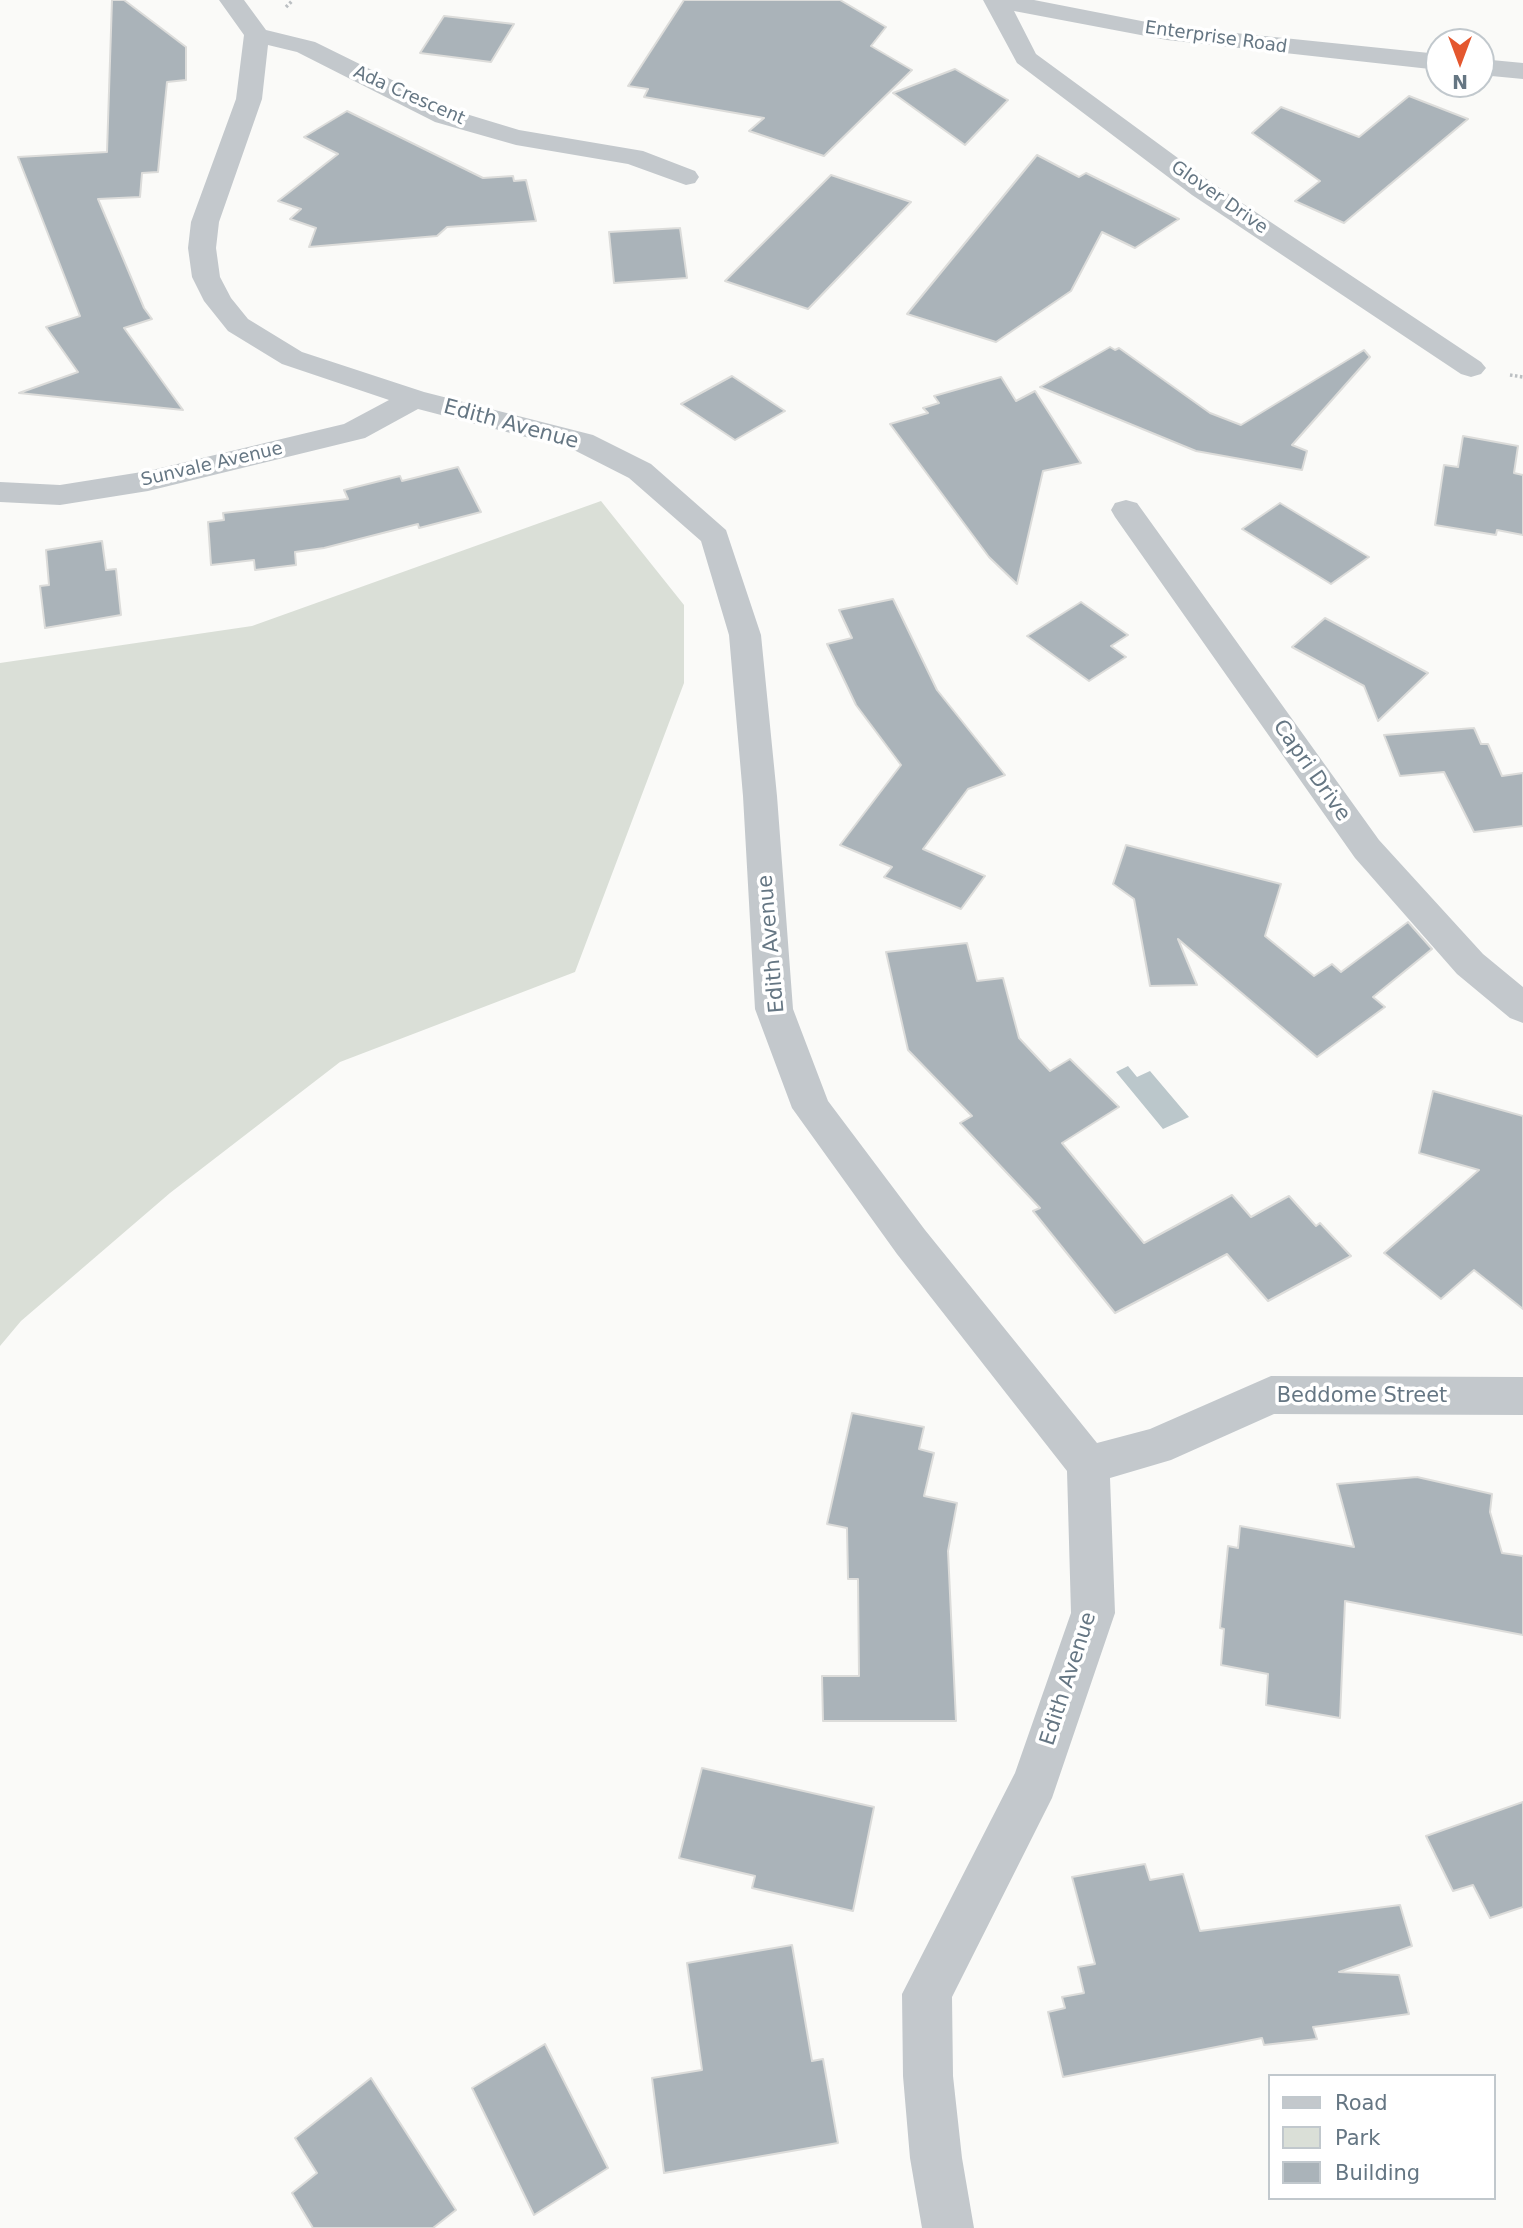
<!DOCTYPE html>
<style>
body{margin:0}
#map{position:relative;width:1523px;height:2228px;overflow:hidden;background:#fafaf8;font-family:"DejaVu Sans",sans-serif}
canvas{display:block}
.legend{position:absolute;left:1268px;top:2074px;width:228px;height:126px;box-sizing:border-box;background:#fff;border:2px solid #c1c8cd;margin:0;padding:9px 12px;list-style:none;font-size:21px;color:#657683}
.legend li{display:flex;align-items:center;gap:14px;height:35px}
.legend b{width:35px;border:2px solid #c1c8cd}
.north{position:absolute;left:1425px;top:28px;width:70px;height:70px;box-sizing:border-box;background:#fff;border:2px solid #c1c8cd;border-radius:50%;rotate:180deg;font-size:19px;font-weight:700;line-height:28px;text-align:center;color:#657683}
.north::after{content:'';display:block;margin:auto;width:24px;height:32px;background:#e4572e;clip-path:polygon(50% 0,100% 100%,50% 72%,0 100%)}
</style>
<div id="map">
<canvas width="1523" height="2228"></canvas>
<ul class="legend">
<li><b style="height:9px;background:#c3c8cc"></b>Road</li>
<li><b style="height:19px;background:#dadfd7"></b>Park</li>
<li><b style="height:19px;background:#aab3b9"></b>Building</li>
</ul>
<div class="north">N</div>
</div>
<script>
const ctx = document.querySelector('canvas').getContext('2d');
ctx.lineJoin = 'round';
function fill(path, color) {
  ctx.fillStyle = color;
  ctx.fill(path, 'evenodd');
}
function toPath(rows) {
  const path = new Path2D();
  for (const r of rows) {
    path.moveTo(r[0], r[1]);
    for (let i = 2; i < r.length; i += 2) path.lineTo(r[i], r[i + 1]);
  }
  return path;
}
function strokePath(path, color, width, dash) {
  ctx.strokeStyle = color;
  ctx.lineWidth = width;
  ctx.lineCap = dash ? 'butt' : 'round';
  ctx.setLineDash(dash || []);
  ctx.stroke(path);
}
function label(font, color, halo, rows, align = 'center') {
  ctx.font = font + ' "DejaVu Sans",sans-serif';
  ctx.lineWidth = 7;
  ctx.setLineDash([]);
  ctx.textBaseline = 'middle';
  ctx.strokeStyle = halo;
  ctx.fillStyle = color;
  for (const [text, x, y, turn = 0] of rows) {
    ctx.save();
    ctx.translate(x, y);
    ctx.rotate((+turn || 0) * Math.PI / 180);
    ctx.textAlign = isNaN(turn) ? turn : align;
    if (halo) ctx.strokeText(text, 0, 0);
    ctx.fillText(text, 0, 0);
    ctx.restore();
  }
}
fill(toPath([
 [601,501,684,605,684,683,575,972,340,1062,170,1193,21,1321,0,1346,0,663,252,626]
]), '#dadfd7');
fill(toPath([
 [1128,1066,1137,1077,1150,1071,1189,1117,1163,1129,1116,1072]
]), '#bbc7cb');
const building = toPath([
 [112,0,124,0,186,47,186,80,167,82,158,172,142,173,140,197,98,199,144,308,152,319,124,328,183,410,19,393,78,372,46,327,80,316,18,157,107,152,112,0],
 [684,0,840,0,886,27,871,46,912,70,824,156,749,131,764,118,644,97,648,89,628,86,684,0],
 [444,16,514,24,491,62,420,53,444,16],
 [955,69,1008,100,965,145,893,93,955,69],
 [1409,96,1468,119,1344,223,1295,201,1320,181,1252,133,1281,107,1359,137,1409,96],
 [347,111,483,178,513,176,514,181,526,180,536,221,447,227,437,236,309,247,316,228,290,219,301,209,278,201,338,154,304,137,347,111],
 [1037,155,1079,177,1086,173,1179,219,1135,248,1102,232,1071,291,996,342,907,314,1037,155],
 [831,175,911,202,808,309,725,281,831,175],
 [680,228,687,278,614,283,609,232,680,228],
 [1110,347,1115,350,1119,348,1210,413,1241,425,1364,350,1370,357,1292,445,1307,451,1302,470,1196,451,1040,387,1110,347],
 [732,376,785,411,735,440,681,404,732,376],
 [1001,377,1016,401,1035,391,1081,463,1043,471,1017,584,989,557,890,424,928,413,923,408,939,403,934,396,1001,377],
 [1463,436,1518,446,1514,473,1523,475,1523,535,1497,530,1496,535,1435,525,1444,465,1458,467,1463,436],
 [458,467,481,512,419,528,418,524,324,548,295,552,296,565,255,570,254,560,211,565,208,522,224,520,223,513,348,499,344,490,400,476,402,481,458,467],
 [1280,503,1369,557,1331,584,1242,529,1280,503],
 [102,541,106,570,116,569,121,615,45,628,40,586,49,585,46,550,102,541],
 [893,599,937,690,1005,775,968,789,923,849,985,876,961,909,884,877,892,867,840,845,901,765,856,705,827,644,852,638,839,610,893,599],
 [1081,602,1128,635,1111,646,1126,657,1089,681,1027,636,1081,602],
 [1325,618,1428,673,1378,721,1364,686,1292,647,1325,618],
 [1474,728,1481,744,1488,744,1502,776,1523,773,1523,826,1474,832,1444,772,1400,776,1384,735,1474,728],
 [1126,845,1281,884,1265,936,1314,976,1332,964,1341,972,1408,922,1432,949,1373,997,1385,1007,1317,1057,1178,939,1197,985,1150,986,1134,899,1113,884,1126,845],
 [967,943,977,981,1003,978,1019,1038,1050,1071,1070,1059,1119,1107,1062,1143,1144,1243,1232,1195,1251,1217,1289,1196,1316,1226,1320,1223,1351,1256,1268,1301,1227,1254,1115,1313,1033,1211,1040,1208,960,1123,972,1116,908,1050,886,952,967,943],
 [1433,1091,1523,1116,1523,1309,1474,1270,1441,1299,1384,1253,1479,1170,1419,1153,1433,1091],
 [852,1413,924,1427,919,1449,934,1453,924,1496,957,1503,948,1551,956,1721,823,1721,822,1676,859,1676,858,1579,848,1579,847,1528,827,1524,852,1413],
 [1417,1477,1492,1494,1490,1512,1502,1553,1523,1556,1523,1635,1345,1601,1340,1718,1266,1705,1268,1674,1221,1665,1224,1629,1220,1628,1228,1546,1238,1548,1240,1526,1354,1547,1337,1484,1417,1477],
 [702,1768,874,1807,853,1911,752,1888,755,1876,679,1858,702,1768],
 [1523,1802,1523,1907,1490,1918,1473,1885,1453,1891,1426,1836,1523,1802],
 [1145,1864,1150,1880,1183,1874,1200,1931,1400,1905,1412,1946,1339,1972,1399,1975,1409,2014,1313,2027,1317,2039,1264,2045,1262,2038,1063,2077,1048,2012,1065,2008,1062,1997,1084,1993,1078,1967,1095,1964,1072,1877,1145,1864],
 [792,1945,812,2061,823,2059,838,2143,664,2173,652,2078,702,2070,687,1963,792,1945],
 [545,2044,608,2168,534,2215,472,2088,545,2044],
 [371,2078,456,2210,433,2228,313,2228,292,2193,317,2173,295,2138,371,2078]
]);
fill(building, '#aab3b9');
strokePath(building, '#dcdcda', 2);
strokePath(toPath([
 [286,7,293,0],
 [1510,375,1523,377]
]), '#bbbfc2', 3.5, [2.5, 2.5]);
fill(toPath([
 [219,0,244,0,266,30,315,42,453,110,519,130,643,151,695,171,699,177,695,183,686,185,628,164,516,145,435,122,297,52,268,45,262,99,219,222,216,248,220,277,231,298,248,319,302,352,424,392,593,435,651,464,726,530,761,635,777,796,793,1009,828,1101,925,1230,1097,1443,1150,1429,1271,1376,1523,1377,1523,1415,1274,1414,1171,1460,1110,1478,1115,1613,1052,1798,952,1997,953,2076,962,2158,974,2228,922,2228,910,2158,903,2076,902,1994,1015,1773,1071,1613,1067,1471,897,1254,792,1108,755,1009,743,796,729,635,701,541,629,478,572,449,418,409,365,438,148,491,60,505,0,502,0,482,60,485,148,471,344,424,389,400,282,364,228,331,204,301,192,277,188,248,191,222,236,99,244,35,219,0],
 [983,0,1034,0,1167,26,1439,54,1439,70,1167,40,1014,11,1036,54,1212,183,1481,362,1486,368,1481,374,1471,377,1461,374,1192,195,1017,63,983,0],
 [1481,59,1523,63,1523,79,1481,75,1481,59],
 [1126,500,1137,503,1379,840,1483,954,1523,987,1523,1023,1510,1018,1457,974,1355,858,1115,517,1111,510,1115,503,1126,500]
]), '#c3c8cc');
label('18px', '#657683', '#fff', [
 ["Enterprise Road",1216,38,8],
 ["Ada Crescent",409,96,24],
 ["Glover Drive",1219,198,35],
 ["Sunvale Avenue",212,465,-13]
]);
label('21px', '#657683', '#fff', [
 ["Edith Avenue",511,425,15],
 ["Capri Drive",1311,771,55],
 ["Edith Avenue",772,944,-95],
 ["Beddome Street",1362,1397],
 ["Edith Avenue",1069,1679,-72]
]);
</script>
